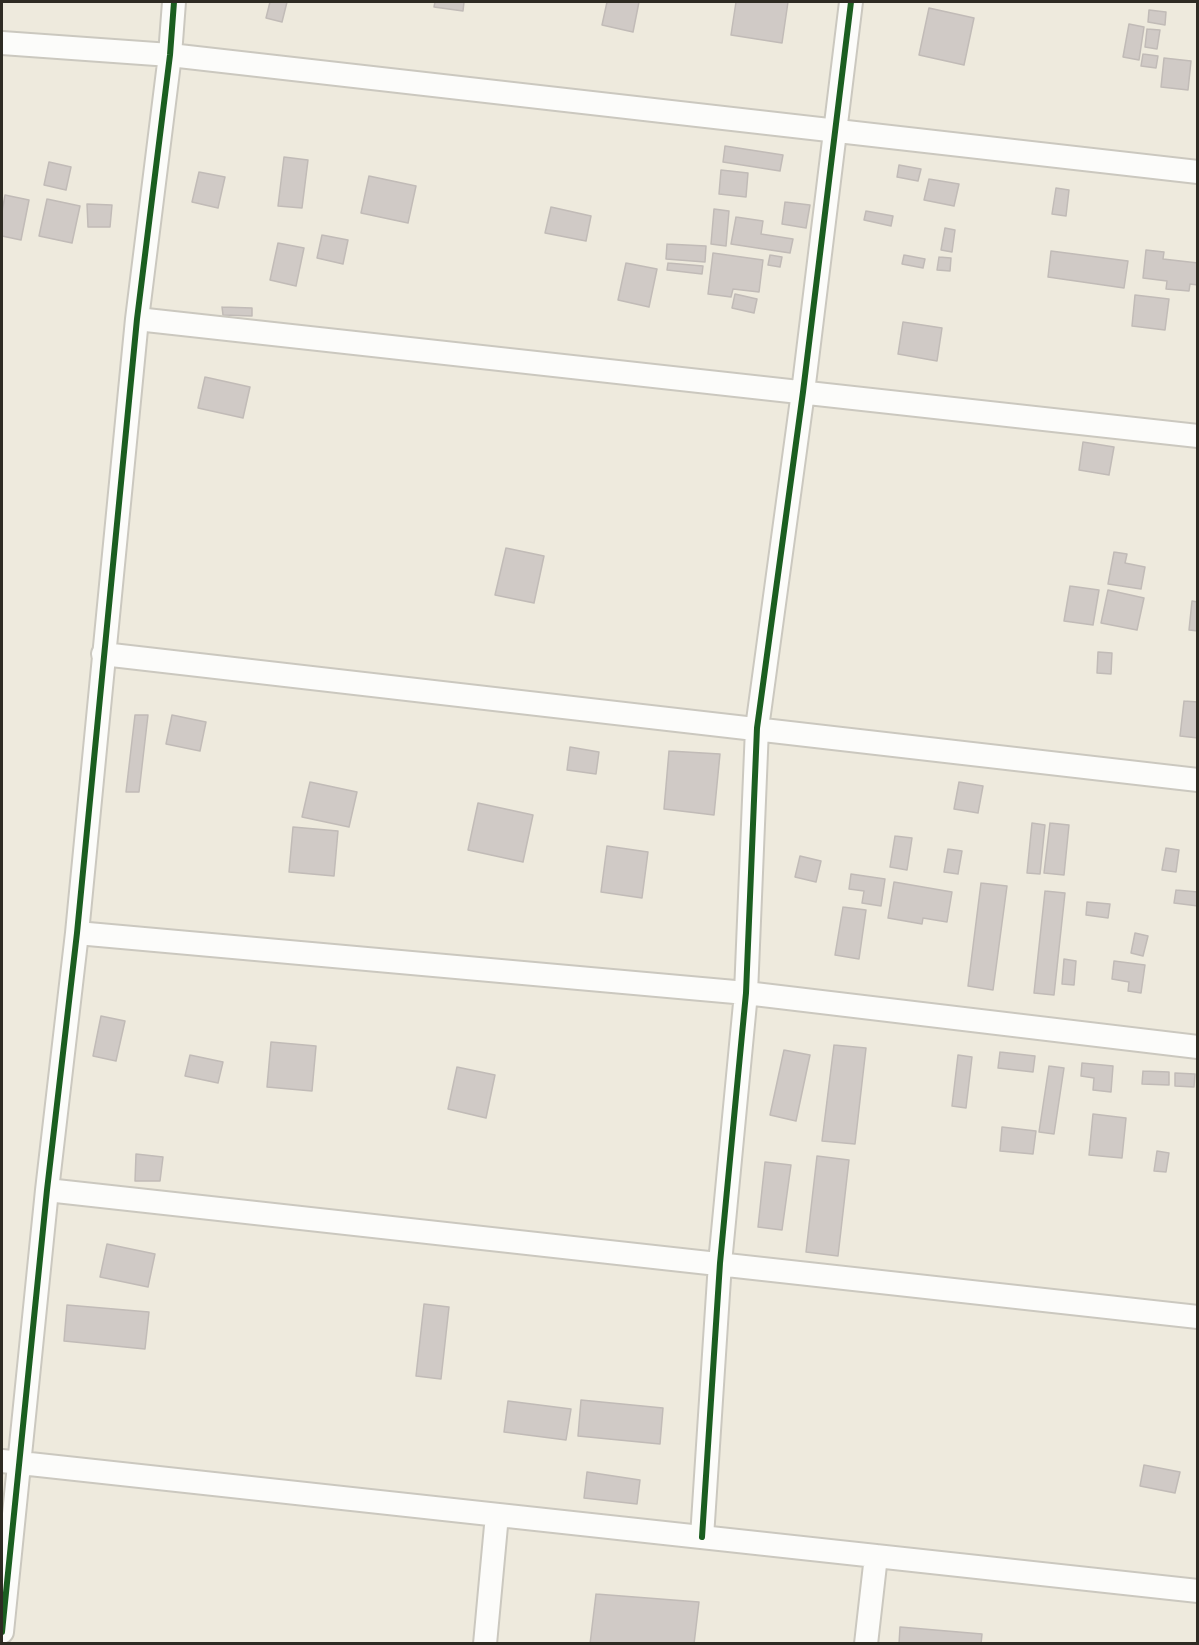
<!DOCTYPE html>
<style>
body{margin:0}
#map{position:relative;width:1199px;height:1645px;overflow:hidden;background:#eeeadd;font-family:Montserrat,sans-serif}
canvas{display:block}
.frame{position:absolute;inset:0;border:3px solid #2e2b23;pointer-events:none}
</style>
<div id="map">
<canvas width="1199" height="1645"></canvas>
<div class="frame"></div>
</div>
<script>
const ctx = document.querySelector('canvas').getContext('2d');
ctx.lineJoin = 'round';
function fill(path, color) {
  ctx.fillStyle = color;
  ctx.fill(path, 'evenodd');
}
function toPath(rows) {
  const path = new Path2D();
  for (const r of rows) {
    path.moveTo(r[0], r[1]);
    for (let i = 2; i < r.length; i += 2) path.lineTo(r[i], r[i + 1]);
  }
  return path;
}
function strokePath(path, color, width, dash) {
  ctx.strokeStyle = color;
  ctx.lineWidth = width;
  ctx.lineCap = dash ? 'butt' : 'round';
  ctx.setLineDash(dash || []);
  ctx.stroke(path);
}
const building = toPath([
 [270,2,287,2,282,22,266,18,270,2],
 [435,2,464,2,463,11,434,7,435,2],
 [607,2,639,2,633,32,602,25,607,2],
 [736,2,788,2,782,43,731,35,736,2],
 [929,8,974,18,964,65,919,55,929,8],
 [1149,10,1166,12,1165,25,1148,22,1149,10],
 [1129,24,1144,27,1139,60,1123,57,1129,24],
 [1147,29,1160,30,1157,49,1145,47,1147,29],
 [1143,54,1158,56,1156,68,1141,66,1143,54],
 [1164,58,1191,61,1188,90,1161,87,1164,58],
 [725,146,783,155,780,171,723,162,725,146],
 [284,157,308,160,302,208,278,206,284,157],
 [49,162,71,167,66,190,44,185,49,162],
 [899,165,921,169,918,181,897,177,899,165],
 [721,170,748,173,746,197,719,194,721,170],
 [199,172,225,177,218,208,192,202,199,172],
 [369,176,416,186,408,223,361,213,369,176],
 [929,179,959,184,954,206,924,200,929,179],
 [1056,188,1069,190,1066,216,1052,214,1056,188],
 [5,195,29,200,21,240,2,236,2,212,5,195],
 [47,199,80,206,72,243,39,236,47,199],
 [785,202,810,205,806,228,782,224,785,202],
 [87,204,112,205,110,227,88,227,87,204],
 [551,207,591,216,586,241,545,233,551,207],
 [714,209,729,211,726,246,711,244,714,209],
 [866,211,893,216,891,226,864,220,866,211],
 [736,217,763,221,761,234,793,239,790,253,731,244,736,217],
 [945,228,955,230,952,252,941,250,945,228],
 [322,235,348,240,343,264,317,258,322,235],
 [278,243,304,248,296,286,270,280,278,243],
 [667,244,706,246,705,262,666,259,667,244],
 [1146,250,1164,252,1163,259,1198,263,1198,285,1190,284,1189,291,1166,289,1167,281,1143,278,1146,250],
 [1051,251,1128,261,1124,288,1048,277,1051,251],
 [713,253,763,260,759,292,733,289,731,297,708,294,713,253],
 [770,255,782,257,780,267,768,265,770,255],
 [904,255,925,259,923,268,902,264,904,255],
 [939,257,951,258,950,271,937,270,939,257],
 [626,263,657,269,649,307,618,300,626,263],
 [668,263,703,266,702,274,667,270,668,263],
 [735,294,757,299,754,313,732,308,735,294],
 [1135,295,1169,299,1165,330,1132,326,1135,295],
 [222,307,252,308,252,316,223,315,222,307],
 [903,322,942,328,937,361,898,354,903,322],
 [205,377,250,387,243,418,198,408,205,377],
 [1083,442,1114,447,1109,475,1079,470,1083,442],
 [506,548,544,556,534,603,495,595,506,548],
 [1114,552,1127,554,1125,563,1145,567,1141,589,1108,584,1114,552],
 [1070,586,1099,590,1093,625,1064,621,1070,586],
 [1108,590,1144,598,1137,630,1101,623,1108,590],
 [1192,601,1198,602,1198,631,1189,630,1192,601],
 [1098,652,1112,653,1111,674,1097,673,1098,652],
 [1184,701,1198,702,1198,738,1180,736,1184,701],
 [135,715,148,715,139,792,126,792,135,715],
 [172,715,206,722,200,751,166,744,172,715],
 [570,747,599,752,596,774,567,770,570,747],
 [669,751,720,754,714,815,664,809,669,751],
 [310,782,357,792,349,827,302,817,310,782],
 [959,782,983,786,978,813,954,809,959,782],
 [478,803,533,815,523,862,468,850,478,803],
 [1032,823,1045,825,1040,874,1027,873,1032,823],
 [1050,823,1069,825,1064,875,1044,873,1050,823],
 [293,827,338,831,334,876,289,872,293,827],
 [895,836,912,838,907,870,890,867,895,836],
 [607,846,648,852,642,898,601,892,607,846],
 [1166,848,1179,850,1176,872,1162,870,1166,848],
 [948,849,962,851,958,874,944,872,948,849],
 [800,856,821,861,816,882,795,877,800,856],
 [851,874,885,879,881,906,862,903,864,891,849,889,851,874],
 [894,882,952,892,947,922,923,918,922,924,888,918,894,882],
 [981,883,1007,886,993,990,968,986,981,883],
 [1176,890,1198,892,1198,906,1174,903,1176,890],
 [1045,891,1065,893,1054,995,1034,993,1045,891],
 [1087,902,1110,904,1108,918,1086,915,1087,902],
 [843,907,866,910,859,959,835,955,843,907],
 [1135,933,1148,936,1143,956,1131,953,1135,933],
 [1064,959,1076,961,1074,985,1062,984,1064,959],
 [1114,961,1145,965,1141,993,1128,991,1129,982,1112,979,1114,961],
 [101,1016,125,1021,116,1061,93,1056,101,1016],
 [271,1042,316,1046,312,1091,267,1087,271,1042],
 [834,1045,866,1048,855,1144,822,1141,834,1045],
 [784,1050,810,1055,796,1121,770,1115,784,1050],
 [1000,1052,1035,1056,1033,1072,998,1068,1000,1052],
 [190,1055,223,1062,218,1083,185,1076,190,1055],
 [958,1055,972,1057,966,1108,952,1106,958,1055],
 [1082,1063,1113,1066,1111,1092,1093,1090,1094,1078,1081,1076,1082,1063],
 [1049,1066,1064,1068,1054,1134,1039,1132,1049,1066],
 [457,1067,495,1075,486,1118,448,1109,457,1067],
 [1143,1071,1169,1072,1169,1085,1142,1084,1143,1071],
 [1175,1073,1195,1074,1194,1087,1175,1086,1175,1073],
 [1093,1114,1126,1118,1122,1158,1089,1155,1093,1114],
 [1002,1127,1036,1131,1033,1154,1000,1151,1002,1127],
 [1157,1151,1169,1153,1166,1172,1154,1171,1157,1151],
 [136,1154,163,1157,160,1181,135,1181,136,1154],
 [817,1156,849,1160,838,1256,806,1252,817,1156],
 [765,1162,791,1165,782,1230,758,1227,765,1162],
 [107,1244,155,1254,148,1287,100,1277,107,1244],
 [424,1304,449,1307,441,1379,416,1376,424,1304],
 [67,1305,149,1312,145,1349,64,1341,67,1305],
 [581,1400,663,1408,660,1444,578,1436,581,1400],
 [508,1401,571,1409,566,1440,504,1432,508,1401],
 [1144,1465,1180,1472,1175,1493,1140,1486,1144,1465],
 [587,1472,640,1480,637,1504,584,1498,587,1472],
 [596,1594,699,1602,694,1644,590,1644,596,1594],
 [900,1627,982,1634,981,1644,899,1644,900,1627]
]);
fill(building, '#d0cac6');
strokePath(building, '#c1bbb7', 1.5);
const street = toPath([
 [2,43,170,55,1198,172],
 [137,319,1198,436],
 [103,654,1198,780],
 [77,933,746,993,1198,1047],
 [47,1190,1198,1317],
 [2,1461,1198,1591],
 [702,1537,720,1263,746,993,757,728,803,392,851,2],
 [2,1632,47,1190,77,933,137,319,170,55,174,2],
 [485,1644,497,1515],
 [866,1644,876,1556]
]);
strokePath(street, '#cbc8bf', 26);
strokePath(street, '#fcfcfa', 22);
strokePath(toPath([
 [702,1537,720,1263,746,993,757,728,803,392,851,2],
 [2,1632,47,1190,77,933,137,319,170,55,174,2]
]), '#1b5e20', 6);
</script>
